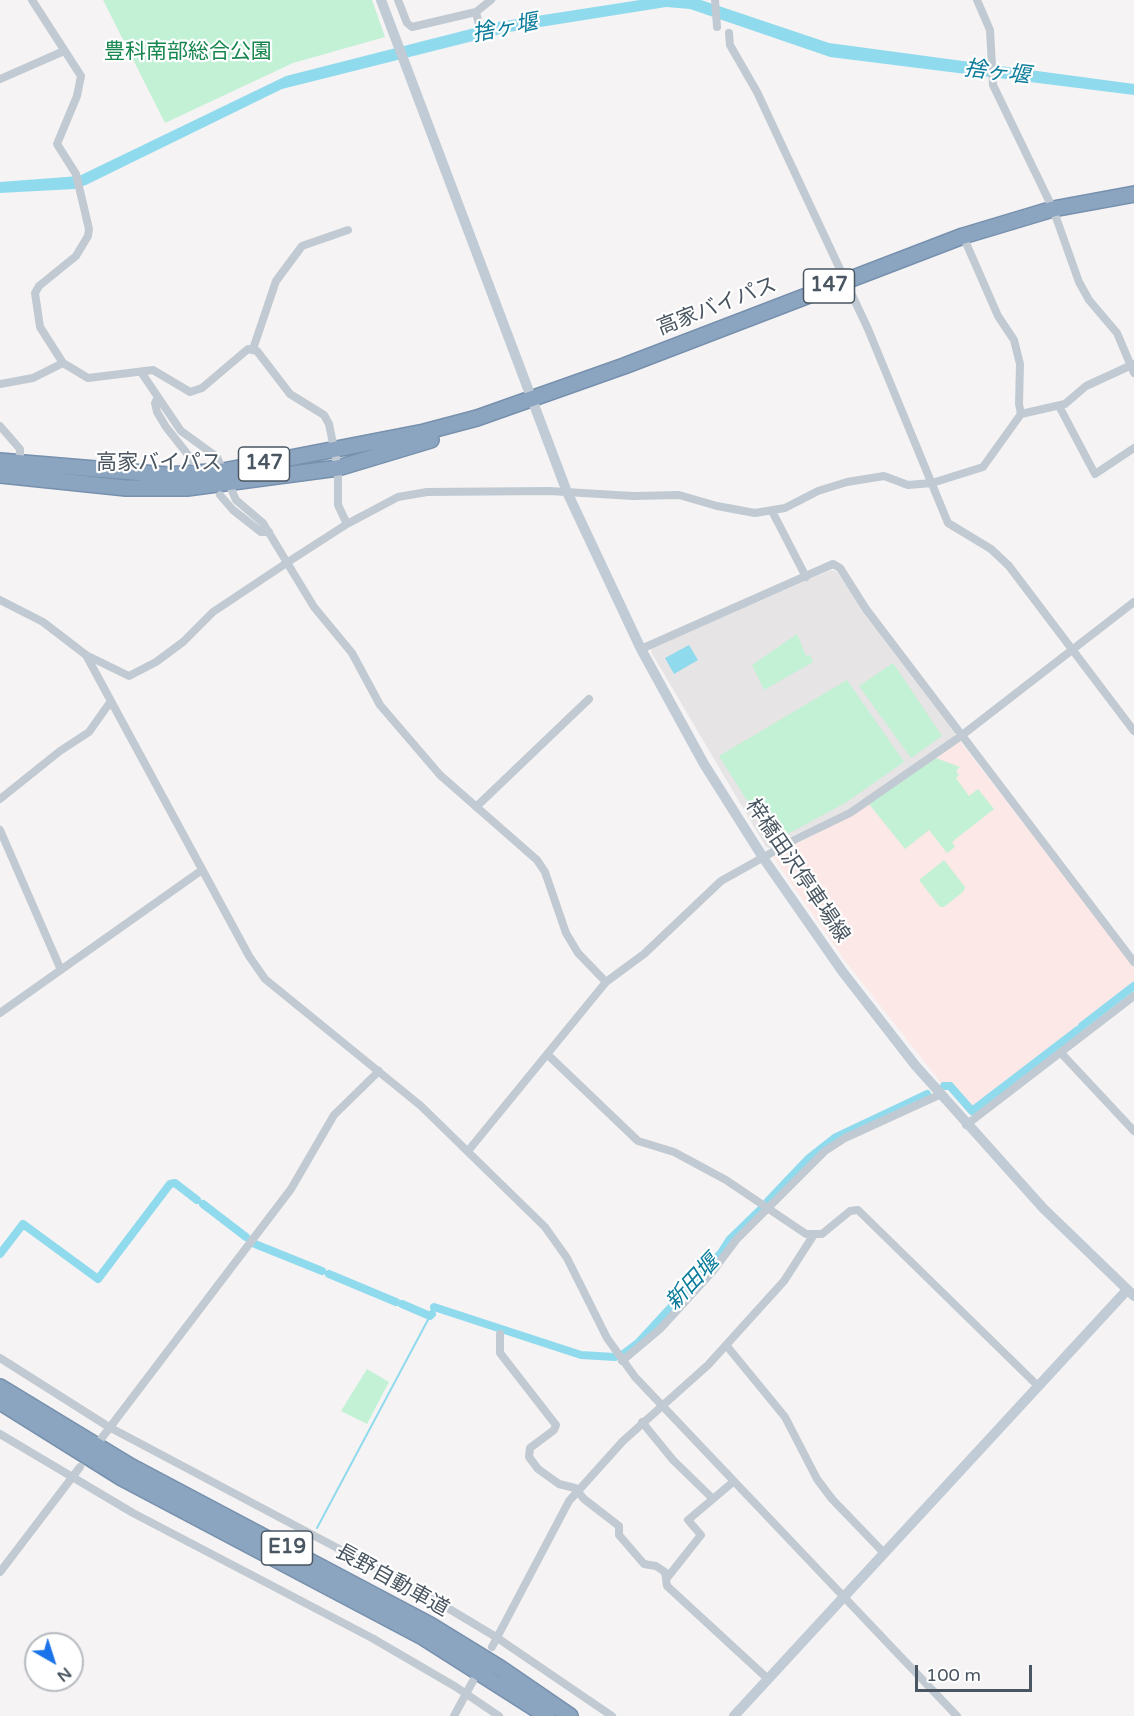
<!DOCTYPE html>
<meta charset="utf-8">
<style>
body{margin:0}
#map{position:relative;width:1134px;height:1716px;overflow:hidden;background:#f5f3f3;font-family:"Varela Round",sans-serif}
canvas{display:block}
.north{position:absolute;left:24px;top:1632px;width:60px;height:60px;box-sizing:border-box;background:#fff;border:2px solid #b7bbc0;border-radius:50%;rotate:141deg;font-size:16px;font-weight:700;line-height:24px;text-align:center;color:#4a5661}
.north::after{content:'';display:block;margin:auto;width:21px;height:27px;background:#1a73e8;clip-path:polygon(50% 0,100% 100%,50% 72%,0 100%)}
.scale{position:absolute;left:915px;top:1665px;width:117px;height:27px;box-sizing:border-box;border:3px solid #4a5661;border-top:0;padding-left:8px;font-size:18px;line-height:21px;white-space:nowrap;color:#4a5661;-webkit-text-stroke:4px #fff;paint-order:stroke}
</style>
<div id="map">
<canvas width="1134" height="1716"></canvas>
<div class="north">N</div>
<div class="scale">100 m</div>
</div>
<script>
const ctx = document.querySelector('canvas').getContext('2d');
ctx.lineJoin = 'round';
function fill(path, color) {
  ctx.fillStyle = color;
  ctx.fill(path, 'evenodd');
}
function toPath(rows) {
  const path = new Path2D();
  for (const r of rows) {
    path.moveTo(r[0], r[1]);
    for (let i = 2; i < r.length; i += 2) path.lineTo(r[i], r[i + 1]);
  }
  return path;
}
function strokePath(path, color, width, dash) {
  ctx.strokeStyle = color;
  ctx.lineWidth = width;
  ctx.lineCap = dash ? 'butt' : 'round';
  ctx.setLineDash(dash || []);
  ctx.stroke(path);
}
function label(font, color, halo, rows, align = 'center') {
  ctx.font = font + ' "Varela Round","Noto Sans JP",sans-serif';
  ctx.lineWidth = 4.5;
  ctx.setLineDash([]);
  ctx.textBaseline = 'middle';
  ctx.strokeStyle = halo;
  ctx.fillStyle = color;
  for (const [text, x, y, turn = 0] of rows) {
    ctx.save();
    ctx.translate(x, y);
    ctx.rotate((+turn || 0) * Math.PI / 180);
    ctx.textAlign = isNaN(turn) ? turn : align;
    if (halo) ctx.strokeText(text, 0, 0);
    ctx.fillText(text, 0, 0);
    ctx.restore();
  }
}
fill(toPath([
 [831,570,836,571,955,732,955,736,847,811,785,839,772,849,766,847,651,652,652,648]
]), '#e6e4e5');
fill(toPath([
 [959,740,1134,967,1134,983,971,1107,949,1083,942,1084,846,962,773,857,825,828]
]), '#fce8e6');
fill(toPath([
 [103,0,372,0,385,37,293,63,165,123],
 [797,634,806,656,810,655,813,662,764,690,752,665],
 [893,663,942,736,911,758,859,686],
 [847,680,904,762,845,803,773,842,719,756],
 [936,758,960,767,956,771,959,775,956,778,969,796,978,789,994,809,952,842,955,847,947,853,929,830,905,849,869,804],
 [944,860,965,887,964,891,944,907,940,907,919,880],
 [367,1369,389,1382,367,1424,341,1411]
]), '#c3f1d5');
fill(toPath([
 [640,0,701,0,829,43,1134,84,1134,95,830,57,690,9,666,7,509,32,282,89,86,185,74,189,0,193,0,182,79,176,286,76,498,22],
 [689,645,698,660,674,674,665,658]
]), '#90daee');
strokePath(toPath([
 [317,1528,430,1316]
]), '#90daee', 2);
strokePath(toPath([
 [1082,1026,1134,986],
 [944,1086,950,1086,972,1111,1078,1030],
 [768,1201,808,1159,836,1137,927,1094],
 [203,1204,246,1237],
 [255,1244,322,1271],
 [0,1254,23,1224,98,1279,170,1184,175,1183,197,1200],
 [329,1274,396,1302],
 [402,1304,430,1316,432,1314],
 [434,1307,581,1355,615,1357],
 [622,1355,638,1343,721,1253,730,1239,762,1208]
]), '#90daee', 8);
const highway = toPath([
 [0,461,168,475,223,471,424,432,477,418,624,366,963,236,1053,209,1134,194],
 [0,475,126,488,187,488,338,468,431,440],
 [0,1387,130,1466,430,1625,500,1668,570,1716],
 [0,1402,122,1478,421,1636,547,1716]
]);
strokePath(highway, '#7690ad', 18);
strokePath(toPath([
 [32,0,81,76,77,96,57,144,76,174,89,229,88,236,76,256,39,286,35,293,40,327,63,363,88,378,153,370,190,392,202,388,248,349,257,351,290,394,324,415,329,424,338,468,338,505,347,524],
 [398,0,407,23,412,27,476,12,491,0],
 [715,0,717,27],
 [977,0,990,30,993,85,1053,209,1079,282,1089,300,1117,333,1134,373],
 [476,12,479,25],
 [729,33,730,45,757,92,868,329,948,523,991,549,1009,566,1134,731],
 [0,79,64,51],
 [963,236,998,316,1014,340,1020,364,1019,404,1021,414],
 [253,349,276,281,302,246,348,230],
 [141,372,181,431,217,457,236,500,263,523,314,607,352,653,380,705,440,775,537,860,545,872,566,933,578,953,606,982],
 [0,384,33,378,63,363],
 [157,399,155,403,157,412,166,427,193,461],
 [1059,406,1095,474,1134,448],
 [0,426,20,449,20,463],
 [220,495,233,510,261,532,269,532],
 [772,511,806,577],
 [0,600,43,622,86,655,129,676,156,662,183,642,213,612,288,562,347,524,398,497,427,492,549,491,633,496,679,495,717,506,755,513,785,508,818,491,847,482,884,476,908,485,932,483,983,467,1021,414,1065,404,1086,386,1134,364],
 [641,649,833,564,840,568,866,609,1134,962],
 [86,655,249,956,265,979,421,1106,545,1227,567,1258,607,1338,635,1377,957,1716],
 [0,799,60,751,89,732,111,701],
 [476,807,589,699],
 [0,830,61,970],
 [0,1013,202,870],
 [1061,1053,1134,1131],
 [547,1054,638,1141,674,1152,726,1180,806,1234,822,1234,850,1211,858,1210,1038,1386],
 [966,1125,1134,996],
 [468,1151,606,982,644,954,721,881,796,839,850,813,961,736,1134,602],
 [500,1334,500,1353,556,1425,554,1430,530,1448,529,1457,538,1469,559,1484,575,1488,584,1499,619,1526,619,1535,644,1564,656,1566,665,1572,667,1586,768,1679],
 [726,1345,785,1417,817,1479,832,1499,884,1553],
 [0,1358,109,1427,426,1595,496,1637,612,1716],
 [622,1361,660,1329,712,1272,736,1240,825,1151,845,1138,939,1095],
 [642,1422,673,1460,712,1498],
 [0,1434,133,1513,372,1638,456,1687,499,1716],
 [101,1439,291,1189,334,1115,379,1071],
 [0,1572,80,1467],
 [667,1578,701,1535,688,1520,733,1482],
 [492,1647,569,1501,623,1441,708,1365,784,1281,813,1236],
 [454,1716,473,1681]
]), '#c1cad2', 8);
strokePath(toPath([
 [381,0,567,492,641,649,704,764,764,859,842,971,915,1065,1043,1208,1134,1296],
 [734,1716,1127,1290]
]), '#c1cbd6', 10);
strokePath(highway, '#8ba5c1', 15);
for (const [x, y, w] of [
 [829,286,51],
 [264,464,51],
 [287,1548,51]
]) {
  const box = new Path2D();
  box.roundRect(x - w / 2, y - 17, w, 34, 4.5);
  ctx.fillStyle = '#fff';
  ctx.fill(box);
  strokePath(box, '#4a5661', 1.5);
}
label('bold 20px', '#4a5661', null, [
 ["147",829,286],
 ["147",264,464],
 ["E19",287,1548]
]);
label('21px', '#17864f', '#fff', [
 ["豊科南部総合公園",188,52]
]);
label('21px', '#4a5661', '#fff', [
 ["高家バイパス",717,307,-21],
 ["高家バイパス",159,463],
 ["梓橋田沢停車場線",797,871,56],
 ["長野自動車道",392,1581,29]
]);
label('italic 22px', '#0c7c9b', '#fff', [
 ["捨ヶ堰",505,29,-11],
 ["捨ヶ堰",997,73,7],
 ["新田堰",693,1283,-47]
]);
</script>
